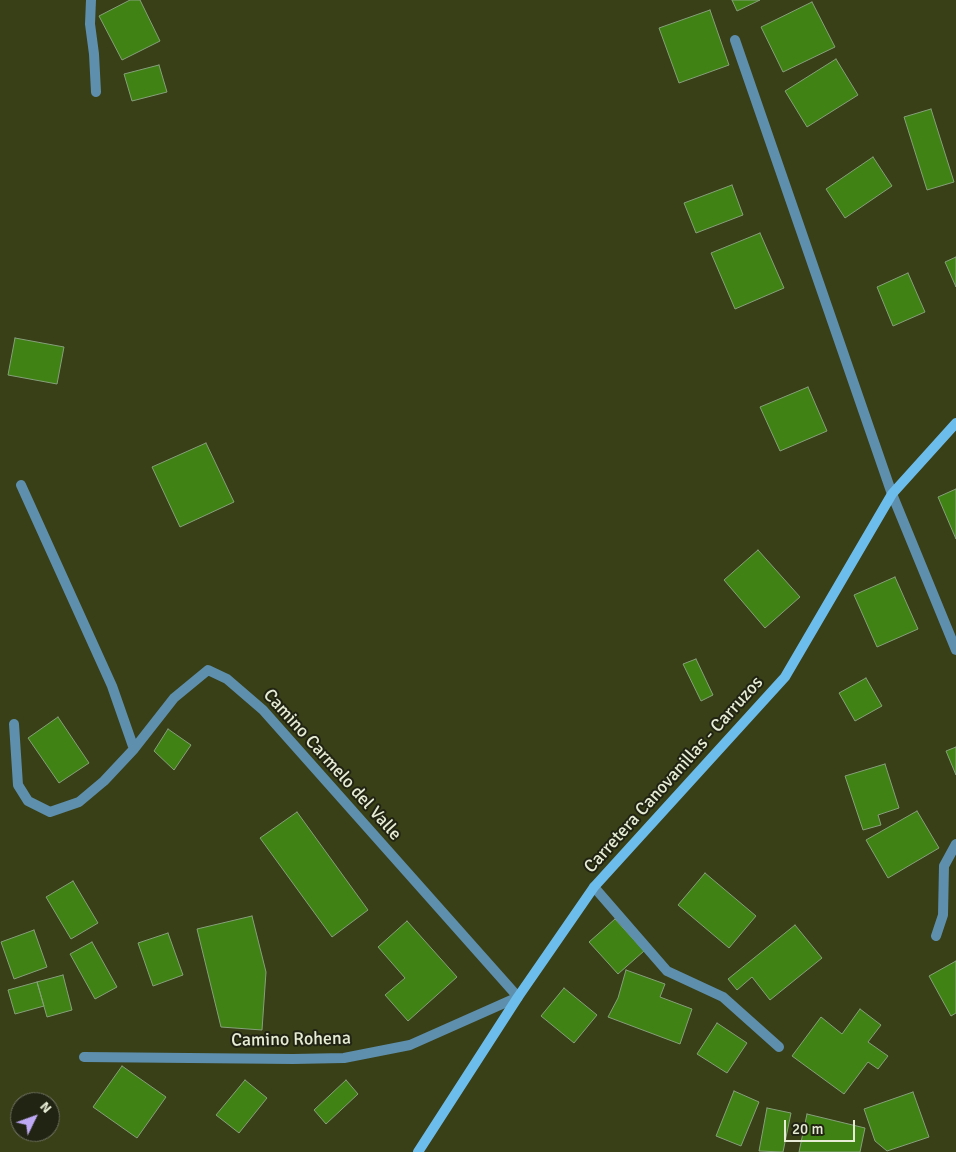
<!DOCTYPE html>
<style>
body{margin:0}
#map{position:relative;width:956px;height:1152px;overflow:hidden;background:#393f17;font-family:Signika,sans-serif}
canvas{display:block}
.north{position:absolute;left:10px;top:1092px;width:50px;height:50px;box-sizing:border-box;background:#212413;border:1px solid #707461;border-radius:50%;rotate:48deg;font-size:14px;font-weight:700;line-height:20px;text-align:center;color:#e7ecd5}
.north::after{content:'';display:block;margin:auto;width:18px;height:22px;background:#bea9f5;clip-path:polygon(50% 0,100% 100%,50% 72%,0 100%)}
.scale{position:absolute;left:784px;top:1120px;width:71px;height:22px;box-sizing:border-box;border:2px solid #e7ecd5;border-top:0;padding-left:6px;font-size:15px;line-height:18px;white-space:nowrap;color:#e7ecd5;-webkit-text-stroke:4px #212413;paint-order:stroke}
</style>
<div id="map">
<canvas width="956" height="1152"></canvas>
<div class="north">N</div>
<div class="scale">20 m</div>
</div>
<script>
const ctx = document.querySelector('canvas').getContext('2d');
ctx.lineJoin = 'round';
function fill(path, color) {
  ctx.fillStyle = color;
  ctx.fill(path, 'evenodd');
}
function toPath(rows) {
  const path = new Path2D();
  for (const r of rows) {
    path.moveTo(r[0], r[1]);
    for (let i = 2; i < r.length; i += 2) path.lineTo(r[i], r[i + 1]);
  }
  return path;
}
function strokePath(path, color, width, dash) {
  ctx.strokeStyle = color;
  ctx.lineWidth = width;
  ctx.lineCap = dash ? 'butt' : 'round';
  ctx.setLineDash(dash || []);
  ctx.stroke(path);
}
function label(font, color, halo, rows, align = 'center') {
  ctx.font = font + ' Signika,sans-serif';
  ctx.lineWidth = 4;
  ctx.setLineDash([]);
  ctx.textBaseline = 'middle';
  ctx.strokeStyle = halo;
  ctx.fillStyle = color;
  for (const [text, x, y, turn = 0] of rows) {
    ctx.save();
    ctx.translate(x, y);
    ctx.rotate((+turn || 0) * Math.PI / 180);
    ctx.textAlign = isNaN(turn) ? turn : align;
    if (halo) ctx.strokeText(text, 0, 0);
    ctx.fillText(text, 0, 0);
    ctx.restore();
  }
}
const building = toPath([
 [130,0,140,0,160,41,122,60,99,16,130,0],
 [732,0,760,0,737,11,732,0],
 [812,2,835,47,783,72,761,27,812,2],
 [710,10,729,65,679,83,659,28,710,10],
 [836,59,858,95,807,127,785,91,836,59],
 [159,65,167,92,132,101,124,74,159,65],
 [931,109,954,182,927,190,904,117,931,109],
 [873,157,892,186,845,218,826,189,873,157],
 [732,185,743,215,696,233,684,203,732,185],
 [760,233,784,288,735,309,711,253,760,233],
 [956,257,956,287,945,262,956,257],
 [908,273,925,312,893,326,877,287,908,273],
 [15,338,64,347,57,384,8,375,15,338],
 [808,387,827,431,780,451,760,407,808,387],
 [206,443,234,502,180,527,152,467,206,443],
 [956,489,956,539,938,497,956,489],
 [758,550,800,597,765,628,724,580,758,550],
 [895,577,918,629,877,647,854,595,895,577],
 [696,659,713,695,701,701,683,664,696,659],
 [866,678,882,706,855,721,839,693,866,678],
 [58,717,89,763,59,783,28,738,58,717],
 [168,729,191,745,174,770,154,751,168,729],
 [956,747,956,775,946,751,956,747],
 [885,764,899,808,878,815,881,825,863,830,845,776,885,764],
 [917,811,939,848,888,878,866,840,917,811],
 [297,812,368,910,332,937,260,838,297,812],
 [705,873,756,916,729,948,678,905,705,873],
 [73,881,98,923,71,939,46,897,73,881],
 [252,916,266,972,262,1030,221,1027,197,929,252,916],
 [615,919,644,951,618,974,589,942,615,919],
 [407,921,457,977,408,1021,385,995,405,978,378,947,407,921],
 [795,925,822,958,770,1000,752,977,737,990,728,979,795,925],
 [34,930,47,967,14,979,1,942,34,930],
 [168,933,183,975,153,986,138,943,168,933],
 [92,942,117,987,95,999,70,954,92,942],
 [956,961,956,1013,951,1016,929,976,956,961],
 [626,970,665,984,660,997,692,1009,680,1044,608,1017,618,998,626,970],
 [63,975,72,1010,47,1017,37,982,63,975],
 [37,982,44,1006,15,1014,8,990,37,982],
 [564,988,597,1015,574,1043,541,1016,564,988],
 [860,1009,881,1025,868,1042,888,1056,878,1069,868,1062,844,1094,792,1056,821,1017,842,1034,860,1009],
 [717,1023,747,1043,727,1073,697,1054,717,1023],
 [122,1066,166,1097,137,1138,93,1107,122,1066],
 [245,1080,267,1098,239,1133,216,1115,245,1080],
 [346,1080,358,1094,326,1124,314,1110,346,1080],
 [734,1091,759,1102,741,1146,716,1136,734,1091],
 [913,1092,929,1137,887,1151,875,1141,864,1109,913,1092],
 [767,1108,791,1113,783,1152,759,1151,767,1108],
 [807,1114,865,1128,860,1152,799,1152,807,1114]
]);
fill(building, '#418214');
strokePath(building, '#86a07b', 1);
strokePath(toPath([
 [91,0,90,24,94,54,96,92],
 [735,40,892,494,956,650],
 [21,485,112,686,134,749],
 [14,724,18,785,28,801,50,812,79,802,104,781,134,749,174,698,208,670,227,679,263,710,518,997,410,1045,344,1058,293,1059,84,1057],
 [594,887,667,971,723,997,779,1047],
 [936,936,943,915,944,866,956,844]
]), '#5e8fac', 10);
strokePath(toPath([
 [418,1152,518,997,594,887,785,677,892,494,956,423]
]), '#6dbdec', 10);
label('18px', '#e7ecd5', '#212413', [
 ["Camino Carmelo del Valle",332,765,48],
 ["Carretera Canovanillas - Carruzos",674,775,-48],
 ["Camino Rohena",291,1040,-1]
]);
</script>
